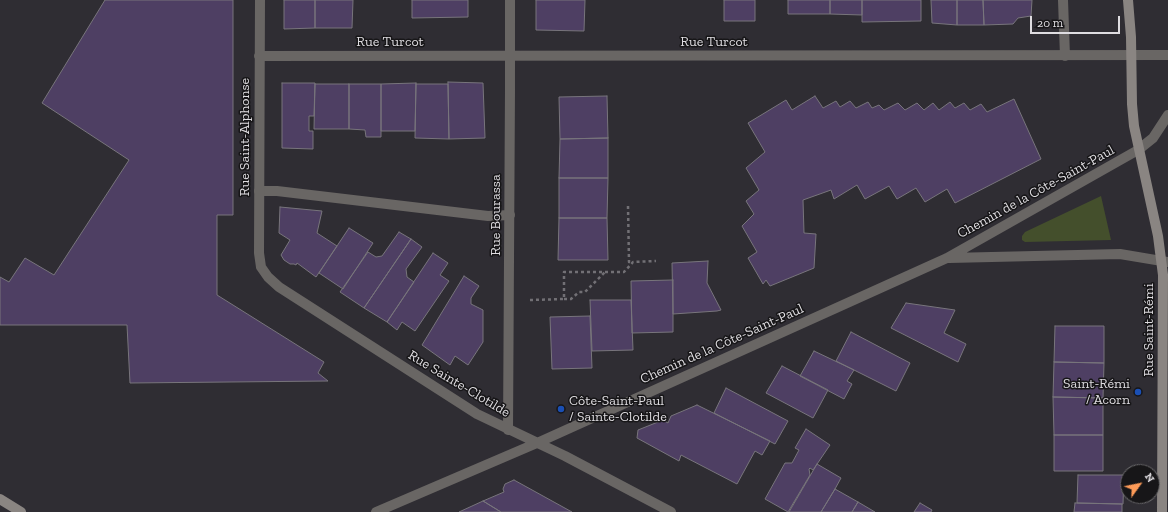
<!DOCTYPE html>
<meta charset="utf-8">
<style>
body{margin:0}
#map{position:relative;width:1168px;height:512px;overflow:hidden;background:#2f2d33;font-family:"Zilla Slab",serif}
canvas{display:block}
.north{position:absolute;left:1120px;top:464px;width:40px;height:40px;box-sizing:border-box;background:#171618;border:1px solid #676668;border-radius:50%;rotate:57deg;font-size:11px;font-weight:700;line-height:16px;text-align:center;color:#dfdde1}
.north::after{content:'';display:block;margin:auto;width:14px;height:18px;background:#fe9b58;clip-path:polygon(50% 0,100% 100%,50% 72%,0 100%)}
.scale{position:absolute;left:1030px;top:16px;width:90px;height:18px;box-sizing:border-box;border:2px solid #dfdde1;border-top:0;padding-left:5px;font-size:12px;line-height:14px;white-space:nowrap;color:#dfdde1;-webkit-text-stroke:3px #171618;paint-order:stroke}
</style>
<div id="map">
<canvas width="1168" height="512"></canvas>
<div class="north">N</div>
<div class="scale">20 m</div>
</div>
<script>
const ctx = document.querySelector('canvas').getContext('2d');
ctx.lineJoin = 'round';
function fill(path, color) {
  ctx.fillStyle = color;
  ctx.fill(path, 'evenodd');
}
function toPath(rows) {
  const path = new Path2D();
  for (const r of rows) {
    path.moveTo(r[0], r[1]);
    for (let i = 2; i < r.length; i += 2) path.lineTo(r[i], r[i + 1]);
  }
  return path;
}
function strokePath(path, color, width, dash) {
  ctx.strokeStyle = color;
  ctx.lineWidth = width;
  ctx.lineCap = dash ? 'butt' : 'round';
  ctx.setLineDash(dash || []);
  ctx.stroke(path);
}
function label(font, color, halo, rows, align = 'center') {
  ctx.font = font + ' "Zilla Slab",serif';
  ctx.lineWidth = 3;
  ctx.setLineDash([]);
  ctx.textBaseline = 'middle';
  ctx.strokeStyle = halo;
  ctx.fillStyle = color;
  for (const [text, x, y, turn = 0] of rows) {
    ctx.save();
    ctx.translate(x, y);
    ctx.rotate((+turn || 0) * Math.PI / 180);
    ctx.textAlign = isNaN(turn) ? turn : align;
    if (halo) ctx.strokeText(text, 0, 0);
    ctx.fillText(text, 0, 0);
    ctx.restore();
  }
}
fill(toPath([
 [1101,196,1111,240,1025,242,1022,240,1022,236,1025,232]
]), '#444f2c');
const building = toPath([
 [105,0,233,0,233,215,217,215,217,295,324,362,318,373,328,381,130,383,127,325,0,325,0,277,9,282,25,258,54,275,129,160,42,103,105,0],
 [284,0,315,0,315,28,284,29,284,0],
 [315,0,353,0,352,28,315,28,315,0],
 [412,0,468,0,468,17,412,18,412,0],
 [536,0,585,0,584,31,536,30,536,0],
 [724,0,755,0,755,21,724,21,724,0],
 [788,0,830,0,830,14,788,14,788,0],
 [830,0,862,0,862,15,830,14,830,0],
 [862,0,921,0,921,21,862,22,862,0],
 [931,0,957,0,957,25,932,23,931,0],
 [957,0,983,0,984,25,957,25,957,0],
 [983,0,1032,0,1031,16,1018,18,1013,24,984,25,983,0],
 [448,82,483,83,485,138,449,139,448,82],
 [282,83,315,83,314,116,309,116,309,131,313,131,313,149,282,148,282,83],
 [416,83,415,131,381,131,381,84,416,83],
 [315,84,349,84,349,129,314,129,315,84],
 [349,84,381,84,381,137,366,137,365,130,349,129,349,84],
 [416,84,448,84,449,139,415,138,416,84],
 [607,96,608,138,560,139,559,97,607,96],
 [815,96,823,108,836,101,840,107,850,101,856,108,868,102,872,108,879,105,884,110,898,103,905,110,917,103,924,110,933,103,939,110,950,102,955,108,964,103,970,110,981,104,987,112,1014,99,1041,159,955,203,947,189,925,202,916,188,897,199,889,186,865,199,857,185,834,199,831,190,803,200,804,233,816,234,814,268,770,286,766,280,763,284,748,258,757,252,742,226,754,214,746,201,759,190,746,168,765,152,748,123,786,100,792,110,815,96],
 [608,138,608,178,559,178,560,139,608,138],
 [559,178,608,178,607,218,559,218,559,178],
 [280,207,322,211,317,233,337,246,316,277,297,263,296,265,294,264,290,264,284,260,281,255,290,240,279,233,280,207],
 [559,218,607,218,608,260,558,260,559,218],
 [349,228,373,243,343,289,319,273,349,228],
 [399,232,411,239,364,308,340,292,368,252,376,257,382,256,399,232],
 [411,239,422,247,406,269,407,277,414,282,387,322,364,308,411,239],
 [433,253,448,263,440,275,449,281,415,331,402,322,397,330,387,322,433,253],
 [708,261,707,283,721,310,717,311,673,314,672,263,708,261],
 [464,276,479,286,471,298,471,304,483,310,483,342,468,365,455,356,450,365,422,345,464,276],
 [673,280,673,332,632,333,631,281,673,280],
 [590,300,631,300,633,350,592,351,590,300],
 [906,303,955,310,944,333,966,344,958,362,891,328,906,303],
 [590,316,592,368,552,369,550,317,590,316],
 [1055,326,1104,326,1104,363,1054,362,1055,326],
 [851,332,910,363,896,391,836,361,851,332],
 [814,351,854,370,847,381,852,384,844,399,800,376,814,351],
 [1054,362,1104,363,1103,398,1053,397,1054,362],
 [782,366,828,390,813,418,766,393,782,366],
 [726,388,788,421,775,444,714,413,726,388],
 [1053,397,1103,398,1103,435,1054,435,1053,397],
 [697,405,770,441,762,455,755,451,737,484,681,455,679,461,637,438,638,430,663,420,668,423,671,416,697,405],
 [806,429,830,445,813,470,810,468,809,469,810,475,788,512,765,499,785,463,792,463,799,450,795,448,806,429],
 [1054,435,1103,435,1103,471,1054,471,1054,435],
 [817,464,841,478,835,489,821,512,789,512,817,464],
 [1078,475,1124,475,1123,504,1077,503,1078,475],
 [514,480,572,512,501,512,483,501,504,492,503,489,505,484,514,480],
 [835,489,858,502,852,512,821,512,835,489],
 [483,501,501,512,459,512,483,501],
 [858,502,875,512,852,512,858,502],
 [920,503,932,510,931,512,914,512,920,503],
 [1075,503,1122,504,1122,512,1074,512,1075,503]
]);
fill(building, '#4e3f63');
strokePath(building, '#78757c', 1);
strokePath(toPath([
 [628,206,629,262,632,262],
 [564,299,571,299,579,292,585,292,605,272],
 [530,300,564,299,564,272,624,272,633,262,656,261]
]), '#727075', 2.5, [3, 3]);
strokePath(toPath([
 [259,191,277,191,488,216,510,215]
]), '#696664', 10);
strokePath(toPath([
 [260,0,259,253,261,267,268,277,279,287,477,414,565,456,671,512],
 [1063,0,1065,56],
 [259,56,1168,55],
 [949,258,1120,254,1168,262],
 [508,430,510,89,510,0],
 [376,512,537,443,947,258,1138,150,1153,138,1168,115]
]), '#696664', 10);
strokePath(toPath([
 [1128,0,1131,37,1132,104,1134,126,1158,236,1163,275,1162,512],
 [0,499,21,512]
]), '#8a8582', 10);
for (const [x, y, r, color] of [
 [1138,392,4,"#1a4fb4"],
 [561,409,4,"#1a4fb4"]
]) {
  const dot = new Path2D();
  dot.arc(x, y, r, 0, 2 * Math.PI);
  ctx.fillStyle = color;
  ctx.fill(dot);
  strokePath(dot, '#171618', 1.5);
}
label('14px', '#dfdde1', '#171618', [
 ["Rue Turcot",390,42],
 ["Rue Turcot",714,42],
 ["Rue Saint-Alphonse",245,137,-90],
 ["Chemin de la Côte-Saint-Paul",1036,192,-29],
 ["Rue Bourassa",496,215,-90],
 ["Rue Saint-Rémi",1149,330,-90],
 ["Chemin de la Côte-Saint-Paul",722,344,-24],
 ["Rue Sainte-Clotilde",459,384,31]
]);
label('14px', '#dfdde1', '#171618', [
 ["Saint-Rémi",1130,384],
 ["/ Acorn",1130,400],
 ["Côte-Saint-Paul",569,401,"left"],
 ["/ Sainte-Clotilde",569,417,"left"]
], 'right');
</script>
